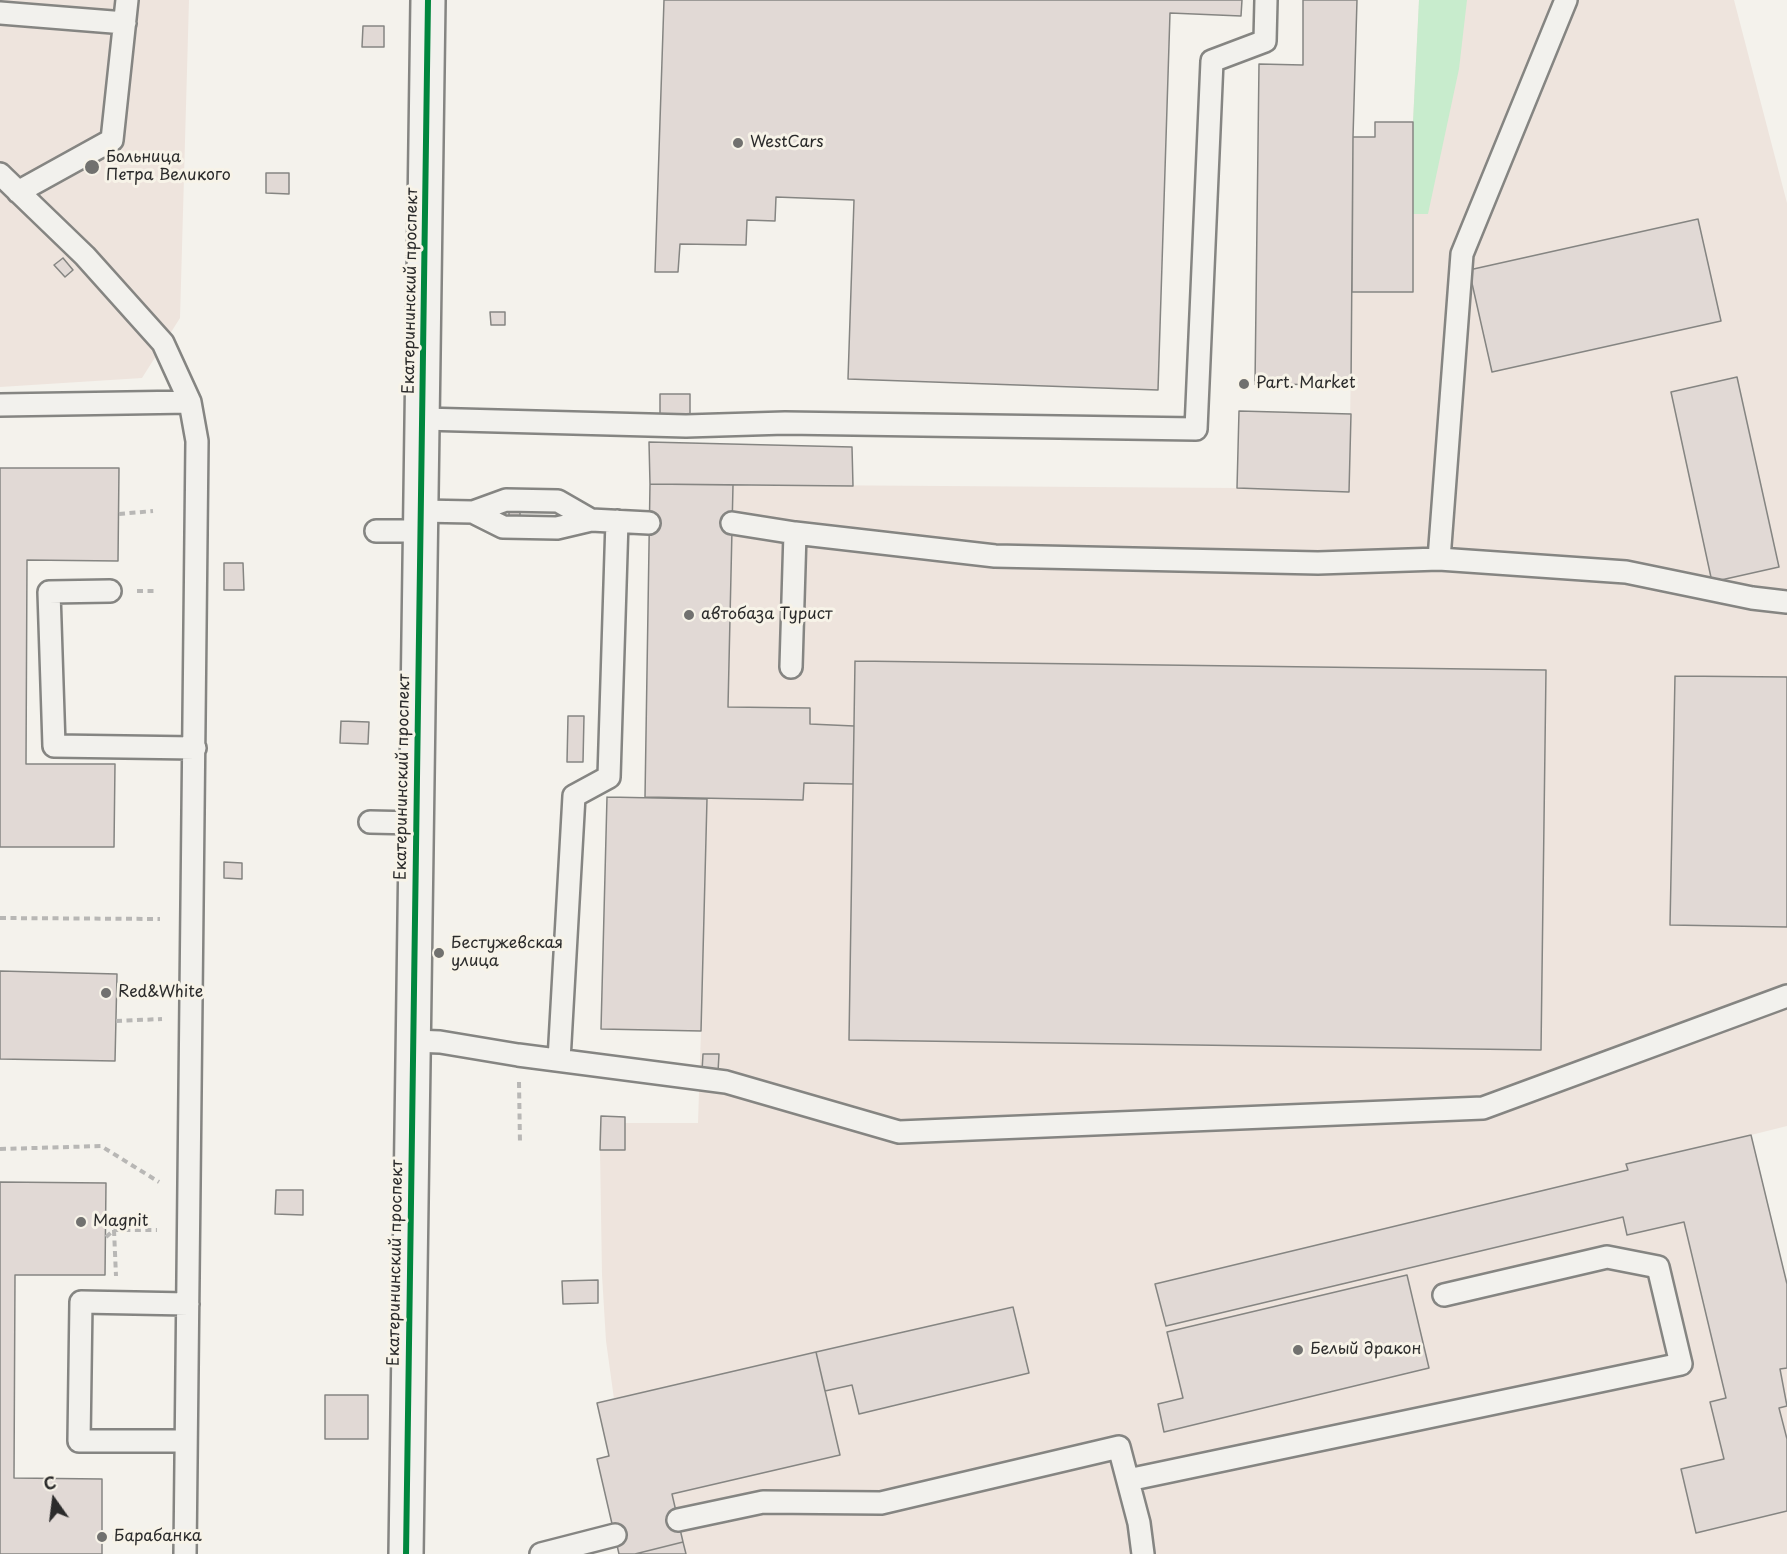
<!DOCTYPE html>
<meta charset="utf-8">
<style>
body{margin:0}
#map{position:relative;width:1787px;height:1554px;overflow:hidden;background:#f4f2ec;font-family:"Playpen Sans",sans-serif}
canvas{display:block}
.north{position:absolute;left:24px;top:1470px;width:60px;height:60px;-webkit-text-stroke:4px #f7f3e8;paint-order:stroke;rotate:346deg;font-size:16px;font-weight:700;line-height:24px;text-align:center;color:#2b2b2b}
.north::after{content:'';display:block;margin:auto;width:21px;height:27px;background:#2b2b2b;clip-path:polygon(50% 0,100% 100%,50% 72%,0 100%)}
</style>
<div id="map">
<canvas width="1787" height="1554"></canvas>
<div class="north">С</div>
</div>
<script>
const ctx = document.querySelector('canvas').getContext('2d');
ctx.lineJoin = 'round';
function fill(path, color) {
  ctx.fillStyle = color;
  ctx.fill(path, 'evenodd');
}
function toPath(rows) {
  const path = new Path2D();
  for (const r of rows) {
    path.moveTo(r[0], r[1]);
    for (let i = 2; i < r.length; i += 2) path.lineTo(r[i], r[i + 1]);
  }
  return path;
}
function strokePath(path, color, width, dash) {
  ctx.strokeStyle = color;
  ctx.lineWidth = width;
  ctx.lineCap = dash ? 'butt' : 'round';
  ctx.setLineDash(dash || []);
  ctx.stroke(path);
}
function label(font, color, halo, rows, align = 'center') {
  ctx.font = font + ' "Playpen Sans",sans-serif';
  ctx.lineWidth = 6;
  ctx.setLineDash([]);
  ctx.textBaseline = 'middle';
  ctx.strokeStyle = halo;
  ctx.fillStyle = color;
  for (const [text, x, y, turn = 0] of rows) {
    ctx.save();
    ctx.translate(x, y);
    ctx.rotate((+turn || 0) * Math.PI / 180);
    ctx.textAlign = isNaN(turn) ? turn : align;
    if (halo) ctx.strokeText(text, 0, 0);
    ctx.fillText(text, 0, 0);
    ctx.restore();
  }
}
fill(toPath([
 [0,0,189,0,180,318,142,378,0,387],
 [1419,0,1734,0,1787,203,1787,1126,1751,1135,1787,1284,1787,1554,619,1554,597,1459,609,1455,597,1403,614,1399,606,1341,602,1275,600,1150,625,1150,625,1123,698,1123,701,1031,601,1029,607,797,645,797,650,484,1237,488,1349,492,1352,292,1413,291,1413,122]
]), '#eee4dd');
fill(toPath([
 [1419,0,1467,0,1459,69,1428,214,1413,214,1413,122]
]), '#c8eccd');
const building = toPath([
 [664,0,1242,0,1241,16,1170,13,1158,390,848,379,854,200,776,197,775,221,747,220,746,245,680,244,678,272,655,272,664,0],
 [1303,0,1357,0,1353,137,1351,385,1255,384,1259,64,1303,65,1303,0],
 [363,26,384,26,384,47,362,47,363,26],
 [1375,122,1413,122,1413,292,1352,292,1353,137,1375,137,1375,122],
 [266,173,289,173,289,194,266,193,266,173],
 [1698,219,1721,321,1492,372,1469,270,1698,219],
 [63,258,73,270,65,277,54,265,63,258],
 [490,312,505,312,505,325,491,325,490,312],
 [1737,377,1779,567,1712,582,1671,392,1737,377],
 [660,394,690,394,690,415,660,415,660,394],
 [1239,411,1351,414,1349,492,1237,488,1239,411],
 [649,442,852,447,853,486,650,484,649,442],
 [0,468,119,468,118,561,27,560,26,764,115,764,114,847,0,847,0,468],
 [650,484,733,485,728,707,810,708,810,724,854,726,853,784,804,783,803,800,645,797,650,484],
 [509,510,520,511,520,521,509,520,509,510],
 [224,563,243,563,244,590,224,590,224,563],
 [855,661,1546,670,1541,1050,849,1040,855,661],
 [1675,676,1787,677,1787,927,1670,925,1675,676],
 [568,716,584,716,583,762,567,762,568,716],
 [341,721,369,722,368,744,340,743,341,721],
 [607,797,707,799,701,1031,601,1029,607,797],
 [224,862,242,863,242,879,224,878,224,862],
 [0,971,117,974,115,1061,0,1059,0,971],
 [703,1054,719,1054,718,1072,702,1071,703,1054],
 [601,1116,625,1117,625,1150,600,1150,601,1116],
 [1751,1135,1787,1284,1787,1368,1780,1369,1787,1406,1779,1408,1787,1439,1787,1511,1696,1533,1681,1469,1724,1459,1710,1402,1726,1398,1684,1222,1627,1235,1623,1217,1166,1326,1155,1284,1628,1170,1626,1164,1751,1135],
 [0,1182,106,1183,105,1275,15,1275,14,1478,102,1479,102,1554,0,1554,0,1182],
 [276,1190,303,1190,303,1215,275,1214,276,1190],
 [1407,1275,1429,1368,1164,1432,1158,1404,1183,1398,1167,1332,1407,1275],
 [598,1280,598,1303,563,1304,562,1281,598,1280],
 [1013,1307,1029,1373,859,1414,852,1385,825,1391,816,1352,1013,1307],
 [816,1352,840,1455,672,1494,683,1542,635,1554,619,1554,597,1459,609,1456,597,1403,816,1352],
 [325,1395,368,1395,368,1439,325,1439,325,1395],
 [683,1542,686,1554,635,1554,683,1542]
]);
fill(building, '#e1d9d5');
strokePath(building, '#858582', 1.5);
const service = toPath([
 [0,13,125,23],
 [0,174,85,256,163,343,190,402,197,441,185,1554],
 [18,192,112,140,127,0],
 [0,405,190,402],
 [423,419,686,426,785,423,1196,429,1212,61,1265,41,1266,0],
 [420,511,473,512,506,500,558,501,591,520,649,523],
 [473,512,503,527,557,528,591,520],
 [732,523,795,533,791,667],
 [376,531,420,531],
 [795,533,995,556,1318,563,1439,559,1626,572,1752,598,1787,602],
 [1439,559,1462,254,1566,0],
 [110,591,49,592,54,746,195,748],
 [370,822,416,823],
 [413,1041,440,1042,518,1055,726,1082,899,1132,1483,1108,1787,996],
 [559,1060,574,796,609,777,617,521],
 [186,1441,79,1441,81,1302,188,1304],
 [1128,1480,1681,1364,1658,1267,1607,1257,1444,1295],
 [678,1520,763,1502,881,1503,1119,1447,1139,1523,1143,1554],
 [541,1554,615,1535]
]);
const tertiary = toPath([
 [406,1554,428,0]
]);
strokePath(service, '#858582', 26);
strokePath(tertiary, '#858582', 38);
strokePath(toPath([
 [119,514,153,511],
 [137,591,154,591],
 [0,918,160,919],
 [116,1021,162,1019],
 [519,1082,520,1144],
 [0,1149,101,1146,159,1182],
 [114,1230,116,1276],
 [106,1237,114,1230,157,1230],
 [102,1537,152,1538]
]), '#b8b7b5', 4, [6, 4.5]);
strokePath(service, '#f2f1ed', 21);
strokePath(tertiary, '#f2f1ed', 33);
strokePath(toPath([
 [406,1554,428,0]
]), '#00873e', 6);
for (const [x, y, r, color] of [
 [738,143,6,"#71716f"],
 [92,167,8,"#71716f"],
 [1244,384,6,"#71716f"],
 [689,615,6,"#71716f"],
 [439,953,6,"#71716f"],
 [106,993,6,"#71716f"],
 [81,1222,6,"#71716f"],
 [1298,1350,6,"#71716f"],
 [102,1537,6,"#71716f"]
]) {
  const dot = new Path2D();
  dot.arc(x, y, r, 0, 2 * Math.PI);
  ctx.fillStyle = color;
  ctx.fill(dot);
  strokePath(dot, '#f7f3e8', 2);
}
label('16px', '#2b2b2b', '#f7f3e8', [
 ["WestCars",750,143],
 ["Больница",106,158],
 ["Петра Великого",106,176],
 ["Part. Market",1256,384],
 ["автобаза Турист",701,615],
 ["Бестужевская",451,944],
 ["улица",451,962],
 ["Red&White",118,993],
 ["Magnit",93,1222],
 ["Белый дракон",1310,1350],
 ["Барабанка",114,1537]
], 'left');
label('16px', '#2b2b2b', '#f7f3e8', [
 ["Екатерининский проспект",411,291,-89],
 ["Екатерининский проспект",403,777,-89],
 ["Екатерининский проспект",396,1263,-89]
]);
</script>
